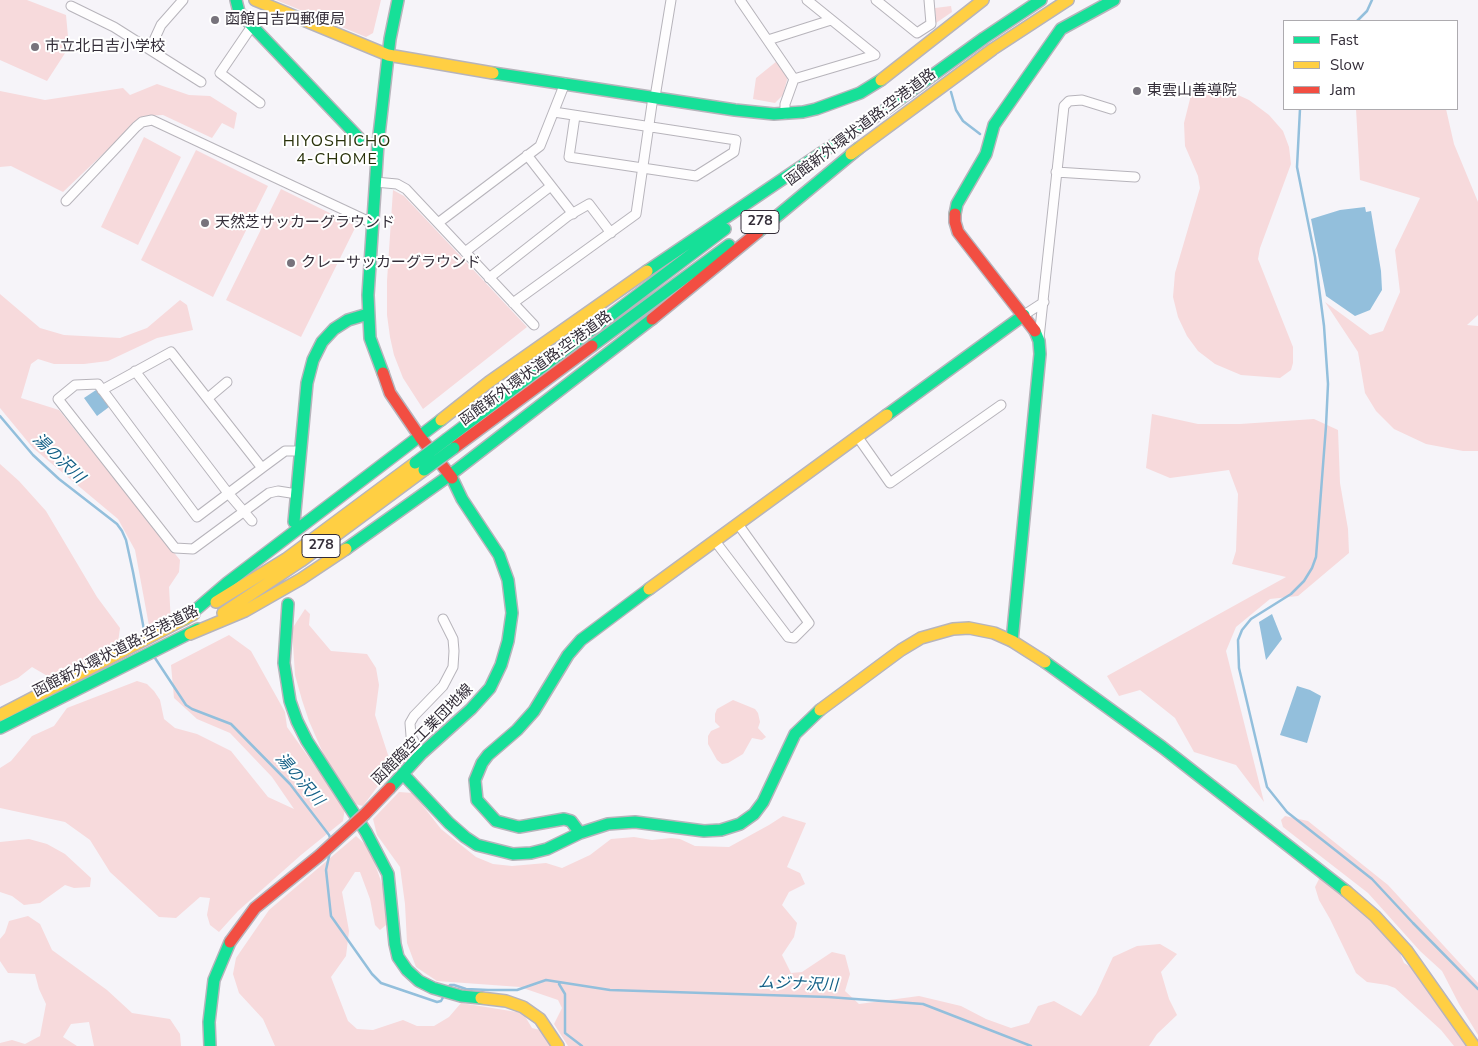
<!DOCTYPE html>
<meta charset="utf-8">
<style>
body{margin:0}
#map{position:relative;width:1478px;height:1046px;overflow:hidden;background:#f6f4f9;font-family:"Nunito Sans",sans-serif}
canvas{display:block}
.legend{position:absolute;left:1283px;top:20px;width:175px;height:90px;box-sizing:border-box;background:#fff;border:1px solid #adabaf;margin:0;padding:6px 9px;list-style:none;font-size:15px;color:#332d38}
.legend li{display:flex;align-items:center;gap:10px;height:25px}
.legend b{width:25px;border:1px solid #adabaf}
</style>
<div id="map">
<canvas width="1478" height="1046"></canvas>
<ul class="legend">
<li><b style="height:6px;background:#16e098"></b>Fast</li>
<li><b style="height:6px;background:#ffcf43"></b>Slow</li>
<li><b style="height:6px;background:#f24e42"></b>Jam</li>
</ul>
</div>
<script>
const ctx = document.querySelector('canvas').getContext('2d');
ctx.lineJoin = 'round';
function fill(path, color) {
  ctx.fillStyle = color;
  ctx.fill(path, 'evenodd');
}
function toPath(rows) {
  const path = new Path2D();
  for (const r of rows) {
    path.moveTo(r[0], r[1]);
    for (let i = 2; i < r.length; i += 2) path.lineTo(r[i], r[i + 1]);
  }
  return path;
}
function strokePath(path, color, width, dash) {
  ctx.strokeStyle = color;
  ctx.lineWidth = width;
  ctx.lineCap = dash ? 'butt' : 'round';
  ctx.setLineDash(dash || []);
  ctx.stroke(path);
}
function label(font, color, halo, rows, align = 'center') {
  ctx.font = font + ' "Nunito Sans","Noto Sans JP",sans-serif';
  ctx.lineWidth = 4;
  ctx.setLineDash([]);
  ctx.textBaseline = 'middle';
  ctx.strokeStyle = halo;
  ctx.fillStyle = color;
  for (const [text, x, y, turn = 0] of rows) {
    ctx.save();
    ctx.translate(x, y);
    ctx.rotate((+turn || 0) * Math.PI / 180);
    ctx.textAlign = isNaN(turn) ? turn : align;
    if (halo) ctx.strokeText(text, 0, 0);
    ctx.fillText(text, 0, 0);
    ctx.restore();
  }
}
fill(toPath([
 [0,0,27,0,66,15,69,47,47,81,0,60],
 [276,0,381,0,373,33,366,37],
 [951,6,952,12,936,23,935,8],
 [777,61,788,76,783,95,775,103,753,99,756,78],
 [1203,83,1218,86,1249,100,1269,115,1283,131,1289,147,1291,164,1260,248,1258,259,1293,347,1293,363,1291,370,1280,378,1241,375,1215,364,1198,351,1187,336,1178,317,1173,297,1175,273,1200,188,1198,176,1185,146,1184,123,1193,87],
 [157,84,189,95,210,96,237,113,234,129,222,123,212,138,163,115,143,116,63,192,11,166,0,167,0,91,45,100,123,88,130,95],
 [1356,109,1446,109,1454,144,1478,202,1478,315,1467,325,1478,326,1478,451,1463,451,1426,444,1394,429,1376,411,1365,393,1358,352,1325,302,1370,335,1383,331,1400,292,1395,250,1420,198,1360,180],
 [144,137,181,157,138,245,101,227],
 [196,150,268,186,213,297,141,260],
 [281,189,356,226,301,337,226,300],
 [393,190,404,196,527,327,423,409,403,378,394,355,390,337,387,315,387,281],
 [0,294,40,328,64,335,120,338,147,328,180,300,187,305,193,330,157,338,108,361,84,364,54,364,38,359,31,364,21,398,59,410,180,560,179,572,169,587,171,623,150,631,135,550,118,519,33,448,0,408],
 [1152,414,1198,424,1240,424,1314,419,1338,430,1340,483,1348,529,1349,553,1298,596,1270,599,1236,627,1226,651,1264,802,1236,765,1194,752,1175,718,1140,690,1119,696,1107,676,1286,577,1232,564,1236,551,1238,494,1229,470,1170,478,1146,468],
 [0,464,19,481,46,511,97,597,120,628,117,650,56,681,32,667,18,678,0,686],
 [305,609,310,614,309,625,331,651,367,654,376,668,379,685,375,715,392,767,363,806,355,804,329,767,309,721,302,700,295,675,292,629],
 [229,635,251,651,285,712,287,727,345,808,343,821,301,855,238,911,219,932,210,925,207,915,210,898,200,897,176,918,159,917,110,872,90,840,65,822,0,808,0,768,11,761,32,736,54,726,67,708,137,681,147,684,154,691,160,700,164,719,175,728,197,734,231,751,268,797,294,809,272,777,230,733,197,719,174,698,171,665],
 [733,700,755,709,758,713,760,722,758,728,766,737,762,740,752,738,743,754,728,763,722,764,717,760,708,744,708,736,711,731,720,727,715,722,715,714,717,709],
 [399,792,413,793,441,829,476,857,493,864,512,866,546,863,562,868,590,855,611,839,634,837,652,840,671,838,680,839,695,846,729,847,769,825,783,816,806,823,787,867,800,873,805,884,789,892,782,905,797,923,794,937,782,955,791,973,802,972,832,952,845,955,850,974,845,991,859,1004,919,996,961,1006,986,1019,1011,1028,1029,1023,1038,1006,1054,1001,1081,1016,1096,994,1113,957,1137,946,1160,944,1177,954,1161,972,1169,999,1177,1015,1157,1034,1149,1046,568,1046,554,1024,562,1008,558,1000,520,987,437,981,416,967,407,943,405,904,400,867,377,835,373,819],
 [1285,816,1308,821,1388,885,1478,983,1478,1035,1459,1004,1442,971,1420,951,1368,893,1283,827,1281,820],
 [356,836,367,846,374,861,383,887,387,913,386,925,380,930,375,925,370,899,360,872,355,872,342,892,349,931,346,956,331,977,348,1021,357,1029,373,1030,403,1020,417,1026,434,1026,449,1017,461,1003,523,1013,532,1028,544,1031,555,1046,275,1046,263,1019,239,993,233,974,236,958,269,910],
 [29,839,47,844,65,854,91,878,90,887,74,888,65,885,40,903,24,905,12,896,0,892,0,842],
 [1319,879,1326,879,1359,906,1397,946,1404,963,1411,967,1469,1046,1454,1046,1441,1030,1395,988,1387,985,1367,982,1356,973,1330,919,1319,900,1315,887],
 [28,916,40,924,52,950,107,990,132,1013,170,1019,180,1034,181,1046,94,1046,89,1022,71,1024,63,1037,77,1046,0,1046,0,1043,12,1040,25,1044,40,1036,46,1004,39,989,35,974,8,973,0,961,0,939,5,933,9,921]
]), '#f7dadc');
fill(toPath([
 [1365,207,1366,212,1371,211,1381,271,1382,290,1370,310,1355,316,1326,296,1311,219,1340,210],
 [96,390,109,407,97,416,84,398],
 [1272,614,1282,639,1266,660,1259,622],
 [1297,686,1310,690,1321,696,1307,743,1280,735]
]), '#93bfdc');
strokePath(toPath([
 [1357,21,1367,11,1372,0],
 [951,92,956,110,963,121,980,134],
 [1300,109,1297,167,1315,257,1324,326,1328,384,1326,426,1316,557,1312,568,1304,581,1291,594,1251,619,1242,630,1238,640,1239,668,1267,787,1287,812,1372,879,1413,923,1478,989],
 [0,416,33,455,59,479,117,524,122,531,126,540,133,572,145,635],
 [155,658,186,705,192,709,231,724,290,784,329,835,331,840],
 [330,852,326,870,331,916,372,974,381,983,437,1002,441,1001,445,994],
 [559,984,565,994,565,1033,582,1046],
 [447,989,450,985,454,985,466,989,488,990,517,990,546,980,610,990,828,997,923,1004,1031,1046]
]), '#93bfdc', 2.5);
const street = toPath([
 [740,0,794,79],
 [876,0,917,33,931,24,929,0],
 [71,6,114,27,201,82],
 [252,26,220,73,260,103],
 [768,40,831,20],
 [150,49,161,25,183,0],
 [794,79,875,55,807,0],
 [655,97,671,0],
 [554,112,736,140,734,152,696,176,569,157,575,116],
 [785,114,785,104,794,79],
 [527,155,573,214],
 [1056,172,1135,177],
 [375,182,397,184,406,189,534,325],
 [66,201,136,127,142,122,152,120,372,223],
 [438,223,540,146,565,83],
 [465,252,551,186],
 [489,278,568,216,589,204,611,233],
 [513,303,636,214,653,97],
 [1024,315,1044,302],
 [1039,338,1064,106,1069,101,1082,100,1111,109],
 [135,371,228,493,252,521],
 [102,390,171,352,262,468,285,451,301,451],
 [208,398,227,382],
 [857,436,890,483,1001,405],
 [262,468,197,517,98,384,75,385,58,399,175,548,193,549,269,493,278,491,297,494],
 [715,541,788,637,794,638,809,623,738,524],
 [421,754,411,736,410,723,414,716,443,686,453,667,454,651,453,639,443,619]
]);
const fast = toPath([
 [236,0,239,12,359,138],
 [493,73,735,110,774,114,803,112,816,109,860,93,881,80],
 [882,112,984,38,1041,0],
 [955,214,957,204,986,154,994,125,1061,29,1114,0],
 [758,232,859,148],
 [647,271,889,107],
 [592,346,729,245],
 [383,373,370,338,368,295,378,144,390,39,398,0],
 [887,415,1024,315],
 [447,439,725,229],
 [294,522,307,383,313,360,322,342,334,329,348,320,368,314],
 [346,549,450,475,652,319],
 [288,604,284,663,290,701,297,721,307,741,366,832,388,874,395,944,398,957,407,970,419,981,433,988,461,996,481,998],
 [185,619,227,583,441,420],
 [1012,641,1040,354,1039,341,1035,331],
 [1045,662,1162,747,1346,891],
 [0,728,198,629],
 [403,774,449,823,465,837,477,845,513,854,531,853,547,849,580,833,608,824,635,822,704,831,721,830,740,824,754,814,763,802,795,734,820,710],
 [390,788,421,754,471,709,490,688,501,665,508,641,512,613,508,580,499,555,462,499,452,478],
 [580,833,571,821,564,819,519,827,496,821,477,800,475,780,482,763,488,755,517,730,534,711,568,655,581,640,649,589],
 [210,1046,209,1022,214,980,230,942]
]);
const slow = toPath([
 [255,0,388,55,493,73],
 [881,80,983,0],
 [851,154,993,49,1068,0],
 [441,420,489,382,647,271],
 [649,589,887,415],
 [216,602,286,559,415,463],
 [223,613,301,561,424,470],
 [190,634,245,611,301,579,346,549],
 [820,710,901,650,921,638,953,629,969,628,994,633,1012,641,1045,662],
 [0,715,194,614],
 [1346,891,1375,916,1407,951,1474,1046],
 [481,998,506,1001,523,1007,540,1019,558,1046]
]);
const jam = toPath([
 [955,214,955,222,958,232,1035,331],
 [652,319,758,232],
 [383,373,390,393,420,437,452,478],
 [454,448,592,346]
]);
strokePath(street, '#b7b4bb', 11);
strokePath(fast, '#b7b4bb', 14);
strokePath(slow, '#b7b4bb', 14);
strokePath(jam, '#b7b4bb', 14);
strokePath(street, '#fefdfe', 9);
strokePath(fast, '#16e098', 11);
strokePath(slow, '#ffcf43', 11);
strokePath(jam, '#f24e42', 11);
const fastBridge = toPath([
 [415,463,447,439],
 [424,470,454,448]
]);
const jamBridge = toPath([
 [230,942,255,908,319,856,365,814,390,788]
]);
strokePath(fastBridge, '#b7b4bb', 14, []);
strokePath(jamBridge, '#b7b4bb', 14, []);
strokePath(fastBridge, '#16e098', 11);
strokePath(jamBridge, '#f24e42', 11);
for (const [x, y, r, color] of [
 [215,20,5,"#77737c"],
 [35,47,5,"#77737c"],
 [1137,91,5,"#77737c"],
 [205,223,5,"#77737c"],
 [291,263,5,"#77737c"]
]) {
  const dot = new Path2D();
  dot.arc(x, y, r, 0, 2 * Math.PI);
  ctx.fillStyle = color;
  ctx.fill(dot);
  strokePath(dot, '#fff', 2);
}
for (const [x, y, w] of [
 [760,222,38],
 [321,546,38]
]) {
  const box = new Path2D();
  box.roundRect(x - w / 2, y - 11.5, w, 23, 4);
  ctx.fillStyle = '#fff';
  ctx.fill(box);
  strokePath(box, '#332d38', 1);
}
label('bold 14px', '#332d38', null, [
 ["278",760,222],
 ["278",321,546]
]);
label('15px', '#332d38', '#fff', [
 ["函館日吉四郵便局",225,20],
 ["市立北日吉小学校",45,47],
 ["東雲山善導院",1147,91],
 ["天然芝サッカーグラウンド",215,223],
 ["クレーサッカーグラウンド",301,263]
], 'left');
label('15px', '#332d38', '#fff', [
 ["函館新外環状道路;空港道路",861,128,-37],
 ["函館新外環状道路;空港道路",536,369,-36],
 ["函館新外環状道路;空港道路",116,652,-27],
 ["函館臨空工業団地線",423,735,-45]
]);
ctx.letterSpacing = '1px';
label('16px', '#29320b', '#fff', [
 ["HIYOSHICHO",337,142],
 ["4-CHOME",337,160]
]);
ctx.letterSpacing = '0px';
label('italic 16px', '#135f86', '#fff', [
 ["湯の沢川",58,459,43],
 ["湯の沢川",299,780,49],
 ["ムジナ沢川",798,985,2]
]);
</script>
